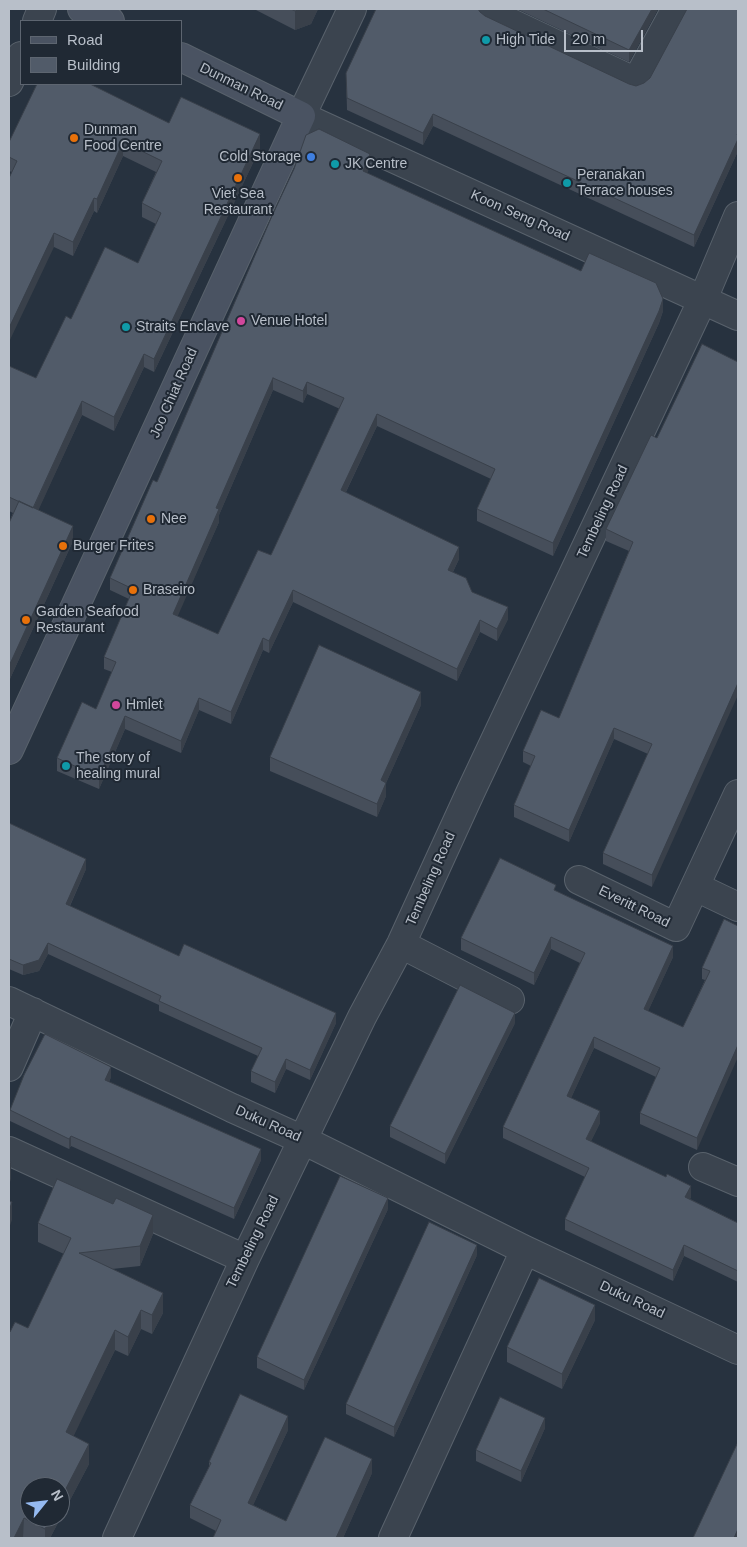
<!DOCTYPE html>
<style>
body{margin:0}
#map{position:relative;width:747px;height:1547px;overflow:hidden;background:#27323f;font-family:Arial,sans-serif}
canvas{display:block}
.frame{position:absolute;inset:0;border:10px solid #b8bfc9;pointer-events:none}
.legend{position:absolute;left:20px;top:20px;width:162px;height:65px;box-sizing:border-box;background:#202934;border:1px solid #5d6570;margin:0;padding:6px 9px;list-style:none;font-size:15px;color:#b8bfc9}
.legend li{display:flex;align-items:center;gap:10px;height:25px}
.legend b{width:25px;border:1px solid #5d6570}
.north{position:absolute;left:20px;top:1477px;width:50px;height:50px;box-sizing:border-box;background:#202934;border:1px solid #5d6570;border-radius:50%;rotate:61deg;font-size:14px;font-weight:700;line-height:20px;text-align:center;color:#b8bfc9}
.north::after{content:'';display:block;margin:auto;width:18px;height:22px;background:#95baf1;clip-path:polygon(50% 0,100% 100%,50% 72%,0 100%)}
.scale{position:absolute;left:564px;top:30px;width:79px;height:22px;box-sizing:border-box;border:2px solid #b8bfc9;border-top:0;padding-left:6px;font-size:15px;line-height:18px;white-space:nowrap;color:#b8bfc9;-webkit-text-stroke:4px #202934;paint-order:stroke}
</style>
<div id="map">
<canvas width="747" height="1547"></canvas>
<div class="frame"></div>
<ul class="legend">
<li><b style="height:6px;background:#4a5362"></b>Road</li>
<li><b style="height:14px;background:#515b69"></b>Building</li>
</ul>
<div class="north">N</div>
<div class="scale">20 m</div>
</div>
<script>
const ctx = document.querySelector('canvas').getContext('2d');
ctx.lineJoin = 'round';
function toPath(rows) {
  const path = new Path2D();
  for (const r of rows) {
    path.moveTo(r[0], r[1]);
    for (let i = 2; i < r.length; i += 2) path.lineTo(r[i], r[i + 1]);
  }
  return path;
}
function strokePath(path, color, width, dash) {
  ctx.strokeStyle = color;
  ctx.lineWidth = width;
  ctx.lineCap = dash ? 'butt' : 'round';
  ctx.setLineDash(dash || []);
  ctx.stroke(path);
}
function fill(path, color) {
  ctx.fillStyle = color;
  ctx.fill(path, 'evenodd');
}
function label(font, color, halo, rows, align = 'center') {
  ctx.font = font + ' Arial,sans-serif';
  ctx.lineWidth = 4;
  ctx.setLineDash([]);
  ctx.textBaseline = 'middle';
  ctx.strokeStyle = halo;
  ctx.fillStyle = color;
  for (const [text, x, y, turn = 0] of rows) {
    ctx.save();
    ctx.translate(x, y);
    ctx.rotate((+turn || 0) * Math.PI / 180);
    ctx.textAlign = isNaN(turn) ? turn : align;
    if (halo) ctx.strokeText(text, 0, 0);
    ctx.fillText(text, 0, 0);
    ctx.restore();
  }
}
const street = toPath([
 [352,9,301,116,738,316],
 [494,9,492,14,636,82,676,9],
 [37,21,42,9],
 [9,82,21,56],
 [579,880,676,927,738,794],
 [696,887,738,907],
 [401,944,510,1000],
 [9,1001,232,1108,303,1140,525,1250,738,1350],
 [9,1067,33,1012],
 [9,1151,245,1259],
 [703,1167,738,1182],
 [117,1538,245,1259,362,1017,401,944,471,791,703,299,738,216],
 [393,1538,525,1250]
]);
const secondary = toPath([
 [82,9,110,21],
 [9,750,301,116,181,57]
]);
strokePath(street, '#59626c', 30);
strokePath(secondary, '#59626c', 30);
strokePath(street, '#3b444f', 28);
strokePath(secondary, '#4a5362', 28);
fill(toPath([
 [254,9,318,9,311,24,295,30],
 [517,9,658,9,629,62],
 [738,9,738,151,694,247,433,126,423,145,347,110,346,73,480,12,485,16,629,84,636,86,644,83],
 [169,123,260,148,154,372,144,367,114,431,82,415,38,510,73,541,9,681,9,523,13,513,9,511,9,366,36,378,71,319,138,263,156,224,142,217,142,203,156,172,123,156,97,213,94,211,73,256,54,247,12,172,9,171,9,142],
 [370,166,367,173,663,311,659,323,553,556,477,521,477,509,491,479,377,426,346,492,459,559,453,572,472,592,508,619,497,641,480,632,457,681,293,602,269,653,263,650,231,724,199,710,181,753,125,729,99,789,57,771,57,758,96,709,112,672,104,669,104,657,129,599,110,590,110,578,157,482],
 [273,390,303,403,307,394,340,409,271,555,218,634,177,616,219,522,219,515],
 [657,438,652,887,603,864,603,853,648,754,614,739,569,842,514,817,514,805,531,766,523,762,523,751,559,718,629,551,606,541,606,529],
 [421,705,386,783,386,796,377,817,270,771,270,757],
 [9,823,86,869,70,906,179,956,336,1023,310,1080,286,1069,275,1093,251,1082,251,1071,258,1056,159,1011,159,1005,48,954,39,971,23,975,9,969],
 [556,891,673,957,648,1011,683,1027,705,980,702,979,702,968,724,919,697,1150,640,1124,640,1113,656,1077,594,1048,571,1098,600,1123,591,1141,691,1197,690,1199,738,1223,738,1282,684,1256,673,1281,565,1230,565,1219,585,1177,503,1138,503,1127,580,963,551,949,534,985,461,950,461,938],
 [515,1023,445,1164,390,1137,390,1126],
 [111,1077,109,1082,261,1160,234,1219,71,1146,69,1149,10,1121,10,1110],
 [388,1209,304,1390,257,1368,257,1357],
 [38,1223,153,1234,140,1266,112,1269,163,1313,152,1334,141,1329,128,1356,115,1350,73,1436,89,1464,50,1538,26,1538,24,1537,23,1538,9,1538,10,1332,28,1328,64,1254,38,1242],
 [477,1255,394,1437,346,1414,346,1404],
 [595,1320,562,1389,507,1362,507,1347],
 [545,1428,521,1482,476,1461,476,1450],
 [288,1430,253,1505,286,1521,372,1473,343,1538,213,1538,216,1531,190,1518,190,1505,209,1467,209,1462]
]), '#464e5a');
fill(toPath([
 [301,9,318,9,311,24,295,30,295,11],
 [652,9,658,9,629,62,629,50],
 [433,114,433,126,423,145,423,133],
 [738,133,738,151,694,247,694,235],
 [260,134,260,148,154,372,154,359],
 [123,142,123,156,97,213,97,199],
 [370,154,370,166,363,183,363,171],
 [94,198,94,211,73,256,73,242],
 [54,233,54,247,9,342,9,328],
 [663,299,663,311,659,323,553,556,553,543],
 [144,354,144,367,114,431,114,417],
 [273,378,273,390,219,515,219,522,173,627,173,614,216,508],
 [307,382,307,394,303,403,303,391],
 [82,401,82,415,33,522,33,509],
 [377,414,377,426,341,502,341,490],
 [73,526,73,541,9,681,9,666],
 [459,547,459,559,448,582,448,570],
 [293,590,293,602,269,653,269,641],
 [508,607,508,619,497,641,497,629],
 [480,620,480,632,457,681,457,669],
 [263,638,263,650,231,724,231,712],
 [738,683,738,695,652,887,652,875],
 [421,692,421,705,386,783,386,796,377,817,377,804,381,780],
 [199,698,199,710,181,753,181,741],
 [125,716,125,729,99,789,99,777],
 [614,728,614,739,569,842,569,830],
 [86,859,86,869,66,914,66,904],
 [551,937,551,949,534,985,534,973],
 [48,943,48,954,39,971,23,975,23,965],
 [673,946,673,957,644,1020,644,1009],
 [336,1013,336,1023,310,1080,310,1070],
 [515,1013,515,1023,445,1164,445,1154],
 [594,1037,594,1048,567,1107,567,1096],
 [738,1045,738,1057,697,1150,697,1138],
 [286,1059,286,1069,275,1093,275,1082],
 [111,1067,111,1077,105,1090,105,1080],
 [600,1111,600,1123,586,1151,586,1139],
 [71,1136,71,1146,69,1149,69,1139],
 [261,1149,261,1160,234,1219,234,1208],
 [11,1162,11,1179,9,1185,9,1168],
 [691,1186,691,1197,685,1209,685,1197],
 [388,1198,388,1209,304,1390,304,1380],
 [12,1202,12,1220,9,1228,9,1211],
 [153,1215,153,1234,140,1266,140,1246],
 [477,1245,477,1255,394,1437,394,1427],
 [684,1245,684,1256,673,1281,673,1270],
 [163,1293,163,1313,152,1334,152,1315],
 [595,1305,595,1320,562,1389,562,1374],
 [141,1310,141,1329,128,1356,128,1337],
 [115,1330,115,1350,66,1452,66,1432],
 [288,1416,288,1430,248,1516,248,1503],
 [545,1418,545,1428,521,1482,521,1471],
 [89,1444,89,1464,50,1538,45,1538,45,1529,51,1517,60,1517,60,1500],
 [372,1459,372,1473,343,1538,336,1538],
 [24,1518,23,1538,14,1538],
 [738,1529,738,1538,734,1538]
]), '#39404a');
const building = toPath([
 [291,9,301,9,295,11,291,9],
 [376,9,478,9,480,12,485,16,629,84,636,86,644,83,650,78,687,9,738,9,738,133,737,135,738,136,738,139,694,235,433,114,423,133,347,98,346,73,376,9],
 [543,9,652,9,629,50,543,9],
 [37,84,90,84,169,123,181,97,260,134,154,359,144,354,114,417,82,401,33,508,9,497,9,366,36,378,66,316,71,319,105,247,138,263,161,213,142,203,162,161,123,142,97,199,94,198,73,242,54,233,9,328,9,178,17,161,9,157,9,142,37,84],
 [319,129,370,154,363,171,581,271,589,253,656,283,663,299,659,311,553,543,477,509,495,469,377,414,341,490,459,547,448,570,466,578,472,592,508,607,497,629,480,620,457,669,293,590,269,641,263,638,231,712,199,698,181,741,125,716,99,777,57,758,82,702,96,709,116,662,104,657,133,589,110,578,153,480,157,482,272,216,294,169,306,135,319,129],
 [273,378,303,391,307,382,344,398,271,555,258,550,218,634,173,614,219,509,216,508,273,378],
 [702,344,738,362,738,683,652,875,603,853,652,744,614,728,569,830,514,805,535,756,523,751,541,710,559,718,633,542,606,529,651,435,657,438,702,344],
 [19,501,73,526,9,666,9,523,19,501],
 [319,645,421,692,381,780,386,783,377,804,270,757,319,645],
 [9,823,86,859,66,904,179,956,184,944,336,1013,310,1070,286,1059,275,1082,251,1071,262,1048,159,1001,161,996,48,943,39,960,23,965,9,959,9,823],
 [500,858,556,885,554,890,673,946,644,1009,683,1027,710,971,702,968,724,919,738,926,738,1045,697,1138,640,1113,660,1068,594,1037,567,1096,600,1111,586,1139,666,1177,667,1174,691,1186,685,1197,738,1223,738,1271,684,1245,673,1270,565,1219,589,1168,503,1127,585,953,551,937,534,973,461,938,500,858],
 [460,985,515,1013,445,1154,390,1126,460,985],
 [45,1034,111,1067,105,1080,261,1149,234,1208,71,1136,69,1139,10,1110,24,1075,45,1034],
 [9,1161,11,1162,9,1168,9,1161],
 [340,1176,388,1198,304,1380,257,1357,340,1176],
 [57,1179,113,1204,116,1198,153,1215,140,1246,79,1253,163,1293,152,1315,141,1310,128,1337,115,1330,66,1432,89,1444,60,1500,60,1487,30,1487,30,1517,51,1517,45,1529,24,1518,14,1538,9,1538,9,1332,10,1332,15,1322,28,1328,71,1238,38,1223,57,1179],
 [9,1201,12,1202,9,1211,9,1201],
 [429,1222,477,1245,394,1427,346,1404,429,1222],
 [539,1278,595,1305,562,1374,507,1347,539,1278],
 [240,1394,288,1416,248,1503,286,1521,325,1437,372,1459,336,1538,213,1538,221,1520,190,1505,211,1463,209,1462,240,1394],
 [500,1397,545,1418,521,1471,476,1450,500,1397],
 [738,1442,738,1529,734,1538,693,1538,738,1442]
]);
fill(building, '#515b69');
strokePath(building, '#39404a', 1);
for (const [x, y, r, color] of [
 [486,40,5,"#0f9aa8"],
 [74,138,5,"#e8710a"],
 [311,157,5,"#3f7fe0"],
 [335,164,5,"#0f9aa8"],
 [238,178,5,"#e8710a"],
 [567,183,5,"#0f9aa8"],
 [241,321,5,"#d1479c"],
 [126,327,5,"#0f9aa8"],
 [151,519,5,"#e8710a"],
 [63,546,5,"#e8710a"],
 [133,590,5,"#e8710a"],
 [26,620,5,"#e8710a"],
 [116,705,5,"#d1479c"],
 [66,766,5,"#0f9aa8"]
]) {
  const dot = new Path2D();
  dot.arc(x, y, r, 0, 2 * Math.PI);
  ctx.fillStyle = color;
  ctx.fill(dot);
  strokePath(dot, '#202934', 2);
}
label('14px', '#b8bfc9', '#202934', [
 ["High Tide",496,40],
 ["Dunman",84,130],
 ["Food Centre",84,146],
 ["Cold Storage",301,157,"right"],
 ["JK Centre",345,164],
 ["Peranakan",577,175],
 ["Terrace houses",577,191],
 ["Viet Sea",238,194,"center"],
 ["Restaurant",238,210,"center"],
 ["Venue Hotel",251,321],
 ["Straits Enclave",136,327],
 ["Nee",161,519],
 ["Burger Frites",73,546],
 ["Braseiro",143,590],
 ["Garden Seafood",36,612],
 ["Restaurant",36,628],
 ["Hmlet",126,705],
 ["The story of",76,758],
 ["healing mural",76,774]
], 'left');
label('14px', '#b8bfc9', '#202934', [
 ["Dunman Road",241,87,26],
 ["Koon Seng Road",520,216,24],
 ["Joo Chiat Road",174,393,-66],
 ["Tembeling Road",603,512,-65],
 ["Tembeling Road",431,879,-66],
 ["Everitt Road",634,907,26],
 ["Duku Road",268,1124,24],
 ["Tembeling Road",253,1242,-64],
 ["Duku Road",632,1300,25]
]);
</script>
